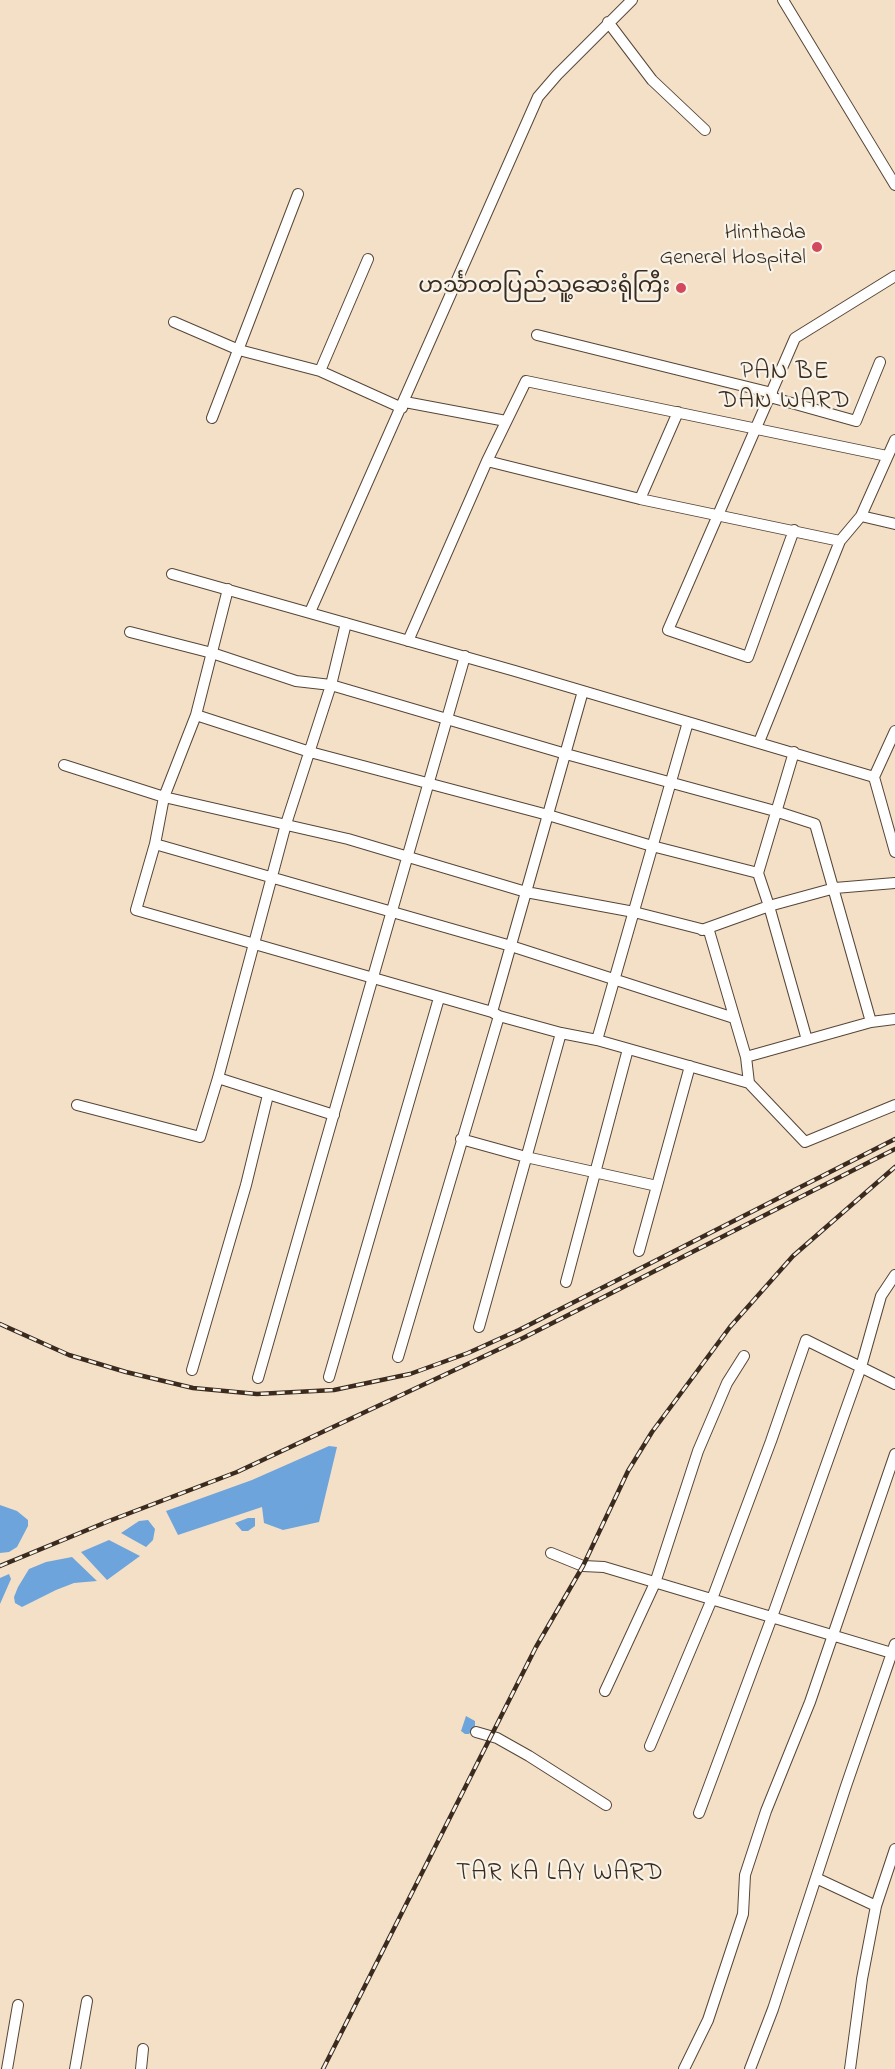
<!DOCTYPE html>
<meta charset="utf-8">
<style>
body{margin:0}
canvas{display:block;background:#f4e0c6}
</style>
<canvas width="895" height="2069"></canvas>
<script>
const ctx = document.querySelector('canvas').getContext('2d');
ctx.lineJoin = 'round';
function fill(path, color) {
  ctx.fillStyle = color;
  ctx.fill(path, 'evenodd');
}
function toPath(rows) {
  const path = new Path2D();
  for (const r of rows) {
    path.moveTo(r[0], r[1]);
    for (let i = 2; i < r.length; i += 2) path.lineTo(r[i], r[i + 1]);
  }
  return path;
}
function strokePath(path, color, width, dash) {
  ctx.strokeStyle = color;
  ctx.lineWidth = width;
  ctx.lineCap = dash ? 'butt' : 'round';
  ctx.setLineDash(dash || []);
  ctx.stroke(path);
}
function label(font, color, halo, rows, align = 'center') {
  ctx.font = font + ' "Indie Flower","Noto Sans Myanmar",sans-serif';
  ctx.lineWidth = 4.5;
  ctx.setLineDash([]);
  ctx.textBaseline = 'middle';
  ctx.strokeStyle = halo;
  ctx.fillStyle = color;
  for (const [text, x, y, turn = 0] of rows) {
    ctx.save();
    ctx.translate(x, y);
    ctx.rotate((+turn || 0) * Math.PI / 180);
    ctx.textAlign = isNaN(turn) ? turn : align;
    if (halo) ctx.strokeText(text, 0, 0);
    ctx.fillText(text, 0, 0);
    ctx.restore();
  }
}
fill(toPath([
 [329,1446,337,1447,319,1522,283,1530,264,1523,262,1507,178,1535,166,1511,252,1480],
 [0,1505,17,1511,28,1520,28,1526,17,1547,9,1552,0,1553],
 [248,1518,255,1518,255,1526,248,1531,242,1531,235,1523],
 [148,1520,155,1529,153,1540,146,1547,121,1533,139,1521],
 [109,1540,140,1556,107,1580,81,1552],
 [72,1557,97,1581,74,1583,56,1590,22,1607,15,1603,14,1597,18,1587,29,1569,46,1562],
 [9,1574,11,1579,0,1604,0,1578],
 [466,1716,475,1721,475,1726,469,1734,465,1734,461,1731]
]), '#6ea4dc');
const street = toPath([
 [783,0,895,185],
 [608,22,652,80,705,130],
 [174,322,239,350,320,371,402,408],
 [537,335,772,393],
 [320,371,368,259],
 [770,397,856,421,880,362],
 [405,402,506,421],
 [212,418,298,194],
 [487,461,640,499,840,541],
 [640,499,678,412],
 [861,516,895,524],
 [794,530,748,657,668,630,795,338,895,276],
 [172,574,515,671,874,777,895,852],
 [228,589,196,715,164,797,155,844,136,910,492,1012,499,1016,561,1033,597,1040,688,722],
 [310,612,538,97,557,75,632,0],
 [130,632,212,653,296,681,331,685,566,754,775,811,815,824,871,1022],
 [408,641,487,461,526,381,887,456],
 [196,715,310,752,548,815,652,846,758,873],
 [759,742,840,541,861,516,895,440],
 [794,752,758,873,769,906,807,1040],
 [64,765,164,797,348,839,526,892,634,912,709,931,746,1057,749,1083],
 [874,777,895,731],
 [155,844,511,946,734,1018],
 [702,930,769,906,835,888,895,883],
 [492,1012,583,691],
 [597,1040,749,1083,805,1142,895,1105],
 [746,1057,871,1022,895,1019],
 [218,1078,334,1115],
 [77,1105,200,1137,218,1078,286,824,331,685,346,623],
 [461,1139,526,1157,657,1186],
 [639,1251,690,1066],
 [566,1282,628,1049],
 [479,1327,561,1033],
 [398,1357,499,1016],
 [192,1370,246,1185,268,1095],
 [329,1377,439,998],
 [258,1378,465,656],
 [551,1553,583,1566,604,1567,895,1654],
 [605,1691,655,1583,698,1451,727,1383,744,1356],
 [476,1732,497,1738,529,1756,606,1805],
 [650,1746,712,1599,771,1441,806,1340,895,1384],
 [699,1813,772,1617,861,1367,881,1296,895,1275],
 [816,1878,876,1906],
 [7,2069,18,2005],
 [75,2069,87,2001],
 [141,2069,143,2049],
 [684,2069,708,2020,743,1914,745,1875,766,1811,810,1702,895,1454],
 [750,2069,773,2009,846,1786,895,1644],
 [850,2069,862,1979,876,1906,895,1849]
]);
strokePath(street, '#574537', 12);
strokePath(street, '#fff', 10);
const rail = toPath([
 [0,1324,69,1355,126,1372,193,1388,257,1394,334,1390,410,1374,468,1353,519,1330,895,1139],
 [0,1566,109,1521,237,1472,523,1338,895,1149],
 [323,2069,536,1647,583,1566,628,1471,652,1432,730,1327,793,1256,895,1167]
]);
strokePath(rail, '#3b2a1e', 4.5);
strokePath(rail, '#f7f3e8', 2.5, [8]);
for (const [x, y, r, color] of [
 [817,247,6,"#d1495b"],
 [681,288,6,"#d1495b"]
]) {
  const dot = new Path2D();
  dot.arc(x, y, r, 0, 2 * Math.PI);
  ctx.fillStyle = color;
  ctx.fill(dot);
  strokePath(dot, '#f7f3e8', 2);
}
label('22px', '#3b2a1e', '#f7f3e8', [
 ["Hinthada",806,234],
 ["General Hospital",806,259],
 ["ဟင်္သာတပြည်သူ့ဆေးရုံကြီး",670,288]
], 'right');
ctx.letterSpacing = '1px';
label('25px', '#3b2a1e', '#f7f3e8', [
 ["PAN BE",785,374],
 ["DAN WARD",785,403],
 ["TAR KA LAY WARD",560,1875]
]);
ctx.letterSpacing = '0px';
</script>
